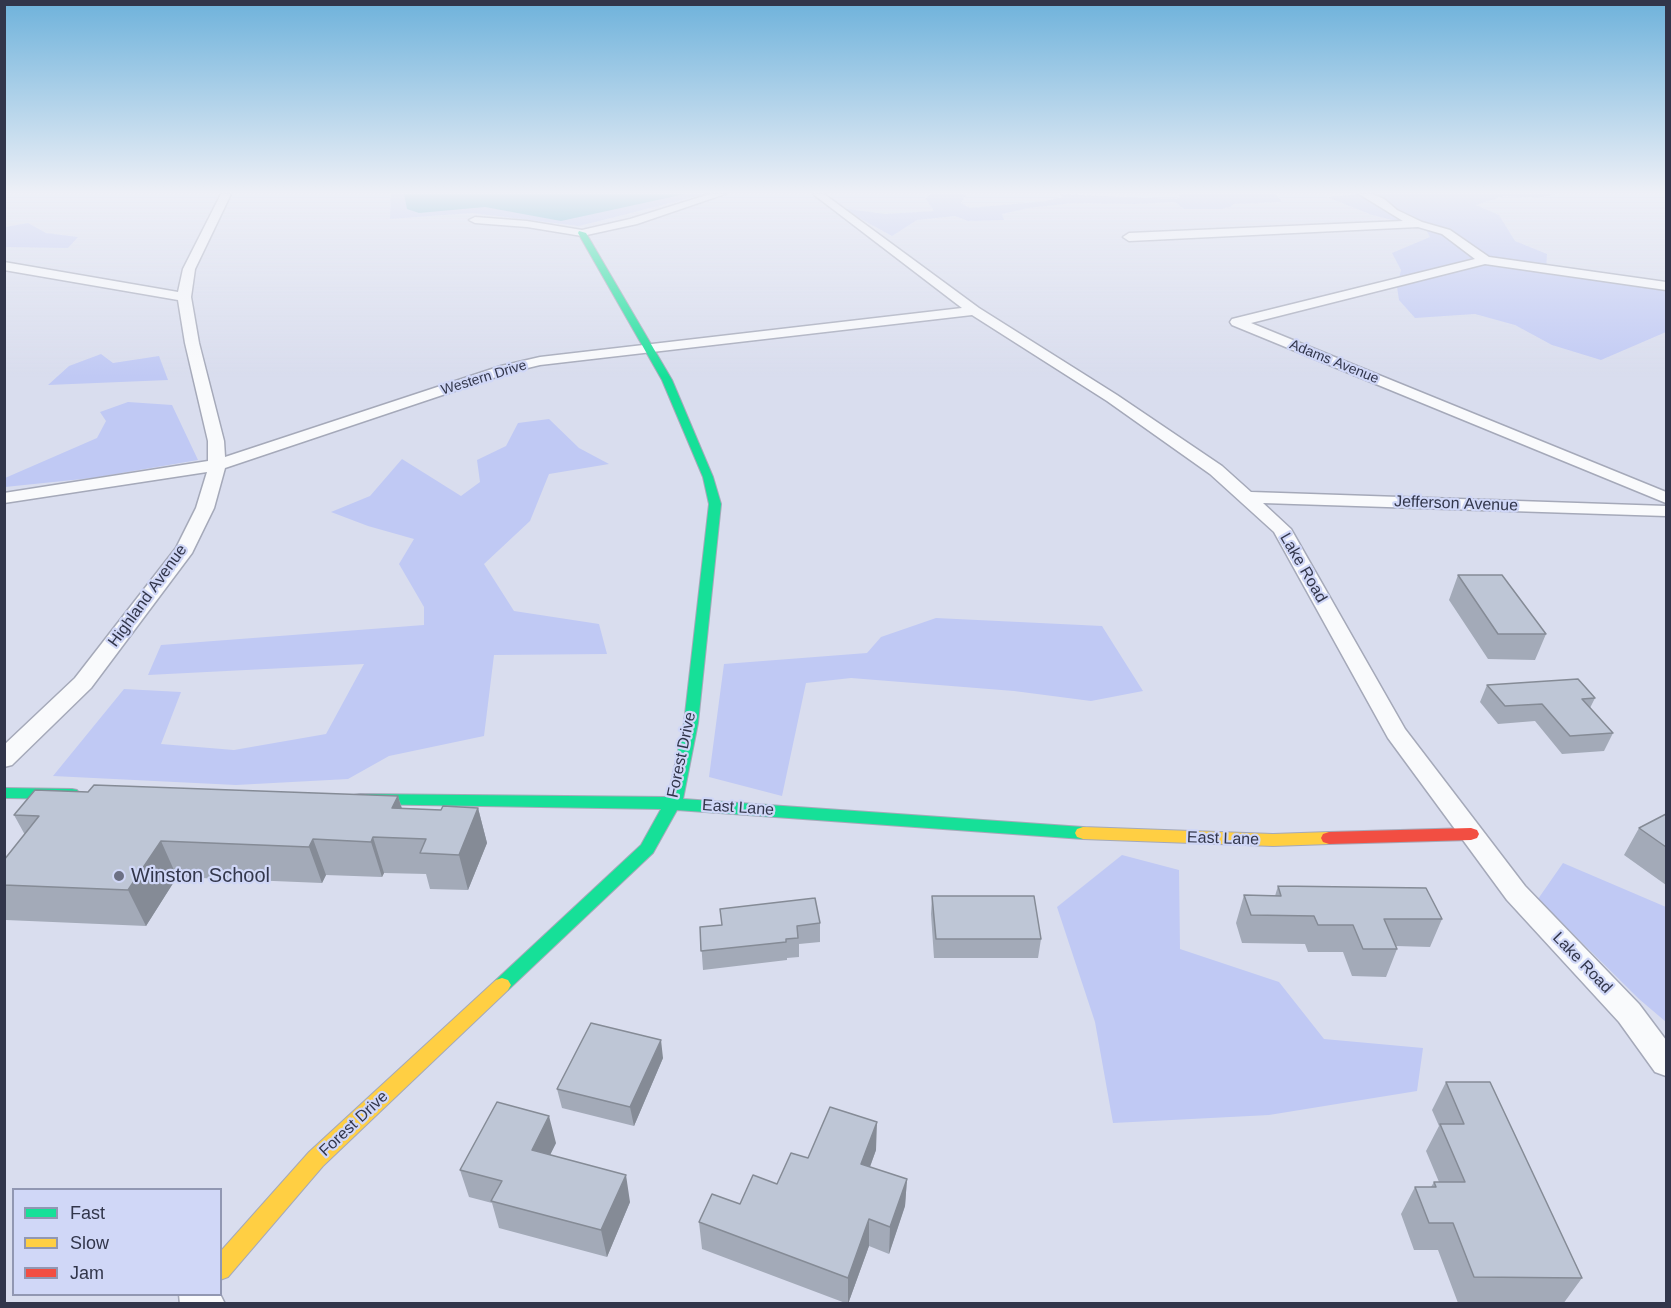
<!DOCTYPE html>
<style>
body{margin:0}
#map{position:relative;width:1671px;height:1308px;overflow:hidden;background:#d9ddee;font-family:Helvetica,sans-serif}
canvas{display:block}
.frame{position:absolute;inset:0;border:6px solid #32364b;pointer-events:none}
.legend{position:absolute;left:12px;top:1188px;width:210px;height:108px;box-sizing:border-box;background:#d0d7f7;border:2px solid #9197b2;margin:0;padding:8px 10px;list-style:none;font-size:18px;color:#32364b}
.legend li{display:flex;align-items:center;gap:12px;height:30px}
.legend b{width:30px;border:2px solid #9197b2}
</style>
<div id="map">
<canvas width="1671" height="1308"></canvas>
<div class="frame"></div>
<ul class="legend">
<li><b style="height:8px;background:#16e098"></b>Fast</li>
<li><b style="height:8px;background:#ffcf43"></b>Slow</li>
<li><b style="height:8px;background:#f24e42"></b>Jam</li>
</ul>
</div>
<script>
const ctx = document.querySelector('canvas').getContext('2d');
ctx.lineJoin = 'round';
function fill(path, color) {
  ctx.fillStyle = color;
  ctx.fill(path, 'evenodd');
}
function toPath(rows) {
  const path = new Path2D();
  for (const r of rows) {
    path.moveTo(r[0], r[1]);
    for (let i = 2; i < r.length; i += 2) path.lineTo(r[i], r[i + 1]);
  }
  return path;
}
function strokePath(path, color, width, dash) {
  ctx.strokeStyle = color;
  ctx.lineWidth = width;
  ctx.lineCap = dash ? 'butt' : 'round';
  ctx.setLineDash(dash || []);
  ctx.stroke(path);
}
function label(font, color, halo, rows, align = 'center') {
  ctx.font = font + ' Helvetica,sans-serif';
  ctx.lineWidth = 4.5;
  ctx.setLineDash([]);
  ctx.textBaseline = 'middle';
  ctx.strokeStyle = halo;
  ctx.fillStyle = color;
  for (const [text, x, y, turn = 0] of rows) {
    ctx.save();
    ctx.translate(x, y);
    ctx.rotate((+turn || 0) * Math.PI / 180);
    ctx.textAlign = isNaN(turn) ? turn : align;
    if (halo) ctx.strokeText(text, 0, 0);
    ctx.fillText(text, 0, 0);
    ctx.restore();
  }
}
fill(toPath([
 [391,194,706,194,579,226,472,213,390,219],
 [931,194,964,194,966,195,961,203,970,208,1046,201,1062,197,1059,194,1177,199,1181,194,1276,194,1282,202,1233,204,1230,207,1221,209,1184,209,1175,202,1134,204,1073,203,1029,208,1002,214,1004,220,968,221,955,216,917,220,892,236,841,208,885,214,934,211,925,198],
 [1360,194,1556,194,1538,198,1504,196,1476,205,1499,215,1515,241,1547,254,1546,271,1666,288,1666,332,1601,360,1552,345,1515,325,1475,314,1415,318,1399,300,1397,287,1401,270,1392,253,1430,237,1425,228,1372,215,1327,197],
 [28,223,46,233,78,237,68,248,5,247,5,227],
 [101,354,113,363,159,356,168,380,48,385,69,366],
 [128,402,172,405,198,460,92,478,5,487,5,478,97,438,106,421,100,412],
 [549,419,579,448,609,464,549,474,530,521,484,564,514,611,599,624,607,654,494,655,484,736,389,756,348,779,236,785,53,776,124,689,181,692,161,744,234,750,326,734,364,664,148,675,161,645,424,625,424,607,399,564,414,539,368,526,331,512,370,496,402,459,461,496,480,482,477,460,506,446,518,423],
 [936,618,1102,626,1143,691,1091,701,1014,691,851,678,806,683,782,796,709,777,724,664,867,653,881,637],
 [1122,855,1179,870,1180,949,1279,982,1324,1039,1423,1048,1417,1091,1269,1115,1113,1123,1095,1022,1057,907],
 [1563,863,1666,907,1666,1022,1639,999,1538,899]
]), '#c0c9f4');
fill(toPath([
 [404,194,685,194,561,221,485,207,419,213,407,209]
]), '#58b0c8');
const street = toPath([
 [221,194,231,194,195,269,191,297,199,343,224,441,225,457,501,366,540,357,962,308,813,194,824,194,979,308,1117,395,1222,466,1251,492,1666,506,1666,516,1263,503,1291,529,1405,729,1525,886,1639,1004,1666,1040,1666,1076,1655,1072,1619,1022,1507,900,1388,738,1274,532,1210,474,1107,401,972,315,540,365,511,372,225,468,214,508,192,553,91,688,12,765,4,767,4,745,75,678,176,548,196,508,207,472,4,503,4,493,208,461,208,441,185,343,178,300,4,270,4,262,178,292,183,269,221,194],
 [710,194,725,194,637,224,582,236,527,227,475,223,469,220,475,217,527,221,582,230,630,219,710,194],
 [1359,194,1372,194,1384,199,1397,210,1422,222,1450,230,1489,257,1666,282,1666,290,1485,264,1251,323,1666,492,1666,503,1232,325,1230,322,1232,319,1475,259,1442,234,1418,227,1129,241,1123,237,1129,233,1403,221,1359,194],
 [179,1294,220,1294,225,1304,180,1304,179,1294]
]);
const fast = toPath([
 [579,231,586,233,672,380,713,477,721,504,698,723,683,799,1083,827,1089,829,1091,833,1089,837,1083,839,677,810,653,853,508,990,502,992,496,990,493,985,496,980,641,845,661,809,360,804,354,803,352,799,354,795,360,794,668,797,684,723,709,504,703,477,662,380,578,233,579,231],
 [4,788,72,789,77,790,80,794,77,798,72,799,4,798,4,788]
]);
const slow = toPath([
 [1083,827,1273,834,1329,832,1335,834,1337,838,1335,842,1329,844,1273,846,1083,839,1077,837,1075,833,1077,829,1083,827],
 [502,978,508,980,511,985,508,990,323,1166,228,1277,220,1280,220,1252,309,1152,496,980,502,978]
]);
const jam = toPath([
 [1471,828,1477,830,1479,834,1477,838,1471,840,1329,844,1323,842,1321,838,1323,834,1329,832,1471,828]
]);
strokePath(street, '#a5a9b9', 3);
strokePath(fast, '#a5a9b9', 2);
strokePath(slow, '#a5a9b9', 2);
strokePath(jam, '#a5a9b9', 2);
fill(street, '#f9fafc');
fill(fast, '#16e098');
fill(slow, '#ffcf43');
fill(jam, '#f24e42');
fill(toPath([
 [1458,575,1546,634,1535,660,1488,659,1449,600],
 [1487,685,1595,698,1590,708,1613,733,1604,751,1562,754,1535,721,1498,724,1480,702],
 [88,792,398,796,402,808,441,810,478,808,487,843,468,890,430,889,426,874,384,873,382,877,326,875,322,883,177,877,146,926,6,920,4,917,4,860,25,835,14,815],
 [1666,814,1666,885,1624,855,1639,828],
 [1278,886,1442,919,1430,947,1396,946,1397,949,1386,977,1352,976,1343,952,1308,952,1305,944,1242,943,1236,923,1244,895,1275,896],
 [932,896,1041,939,1038,958,934,958,931,914],
 [720,909,820,923,820,942,799,944,799,957,787,958,787,960,703,970,700,927,722,925],
 [663,1058,634,1126,562,1108,557,1089],
 [1446,1082,1582,1278,1563,1304,1458,1303,1438,1250,1414,1250,1401,1214,1415,1187,1431,1187,1434,1182,1439,1182,1426,1151,1439,1126,1432,1110],
 [556,1143,550,1155,630,1202,607,1257,499,1228,492,1203,469,1197,460,1170],
 [876,1150,870,1167,907,1179,905,1206,889,1254,869,1246,848,1304,702,1249,699,1222,740,1204,777,1184,808,1158]
]), '#a3aab8');
fill(toPath([
 [398,796,408,831,392,808],
 [478,808,487,843,468,890,459,855],
 [373,837,384,873,382,877,371,842],
 [313,839,326,875,322,883,309,847],
 [161,841,177,877,146,926,128,890],
 [661,1040,663,1058,634,1126,630,1107],
 [549,1116,556,1143,539,1177,532,1150],
 [877,1122,876,1150,861,1191,861,1164],
 [626,1175,630,1202,607,1257,601,1230],
 [907,1179,905,1206,889,1254,890,1227],
 [869,1219,869,1246,848,1304,848,1278]
]), '#858b96');
const building = toPath([
 [1458,575,1502,575,1546,634,1498,634,1458,575],
 [1578,679,1595,698,1582,699,1613,733,1570,736,1542,704,1505,706,1487,685,1578,679],
 [94,785,398,796,392,808,441,810,443,806,478,808,459,855,420,853,426,839,373,837,371,842,313,839,309,847,161,841,128,890,4,885,4,860,39,816,14,815,35,790,88,792,94,785],
 [1666,814,1666,847,1639,828,1666,814],
 [1278,886,1426,888,1442,919,1384,919,1397,949,1363,949,1353,925,1318,925,1314,916,1251,915,1244,895,1281,896,1278,886],
 [932,896,1034,896,1041,939,936,939,932,896],
 [815,898,820,923,797,926,798,938,786,939,786,942,701,951,700,927,722,925,720,909,815,898],
 [591,1023,661,1040,630,1107,557,1089,591,1023],
 [1446,1082,1490,1082,1582,1278,1474,1277,1453,1223,1429,1223,1415,1187,1436,1187,1434,1182,1465,1182,1440,1124,1464,1124,1446,1082],
 [497,1102,549,1116,532,1150,626,1175,601,1230,491,1201,502,1181,460,1170,497,1102],
 [830,1107,877,1122,861,1164,907,1179,890,1227,869,1219,848,1278,699,1222,712,1194,740,1204,753,1175,777,1184,791,1153,808,1158,830,1107]
]);
fill(building, '#bec6d6');
strokePath(building, '#858b96', 1.5);
const sky = ctx.createLinearGradient(0, 0, 0, 377);
sky.addColorStop(0, '#6eb2db');
sky.addColorStop(0.51, '#eef0f7');
sky.addColorStop(1, '#eef0f700');
ctx.fillStyle = sky;
ctx.fillRect(0, 0, 1671, 377);
for (const [x, y, r, color] of [
 [119,876,6,"#6c7084"]
]) {
  const dot = new Path2D();
  dot.arc(x, y, r, 0, 2 * Math.PI);
  ctx.fillStyle = color;
  ctx.fill(dot);
  strokePath(dot, '#d0d7f7', 2);
}
label('14px', '#32364b', '#d0d7f7', [
 ["Adams Avenue",1334,362,22],
 ["Western Drive",484,378,-17]
]);
label('16px', '#32364b', '#d0d7f7', [
 ["Jefferson Avenue",1456,504,2],
 ["Lake Road",1303,568,60],
 ["Highland Avenue",148,596,-54],
 ["Forest Drive",682,755,-78],
 ["East Lane",738,808,4],
 ["East Lane",1223,839,2],
 ["Lake Road",1582,963,46],
 ["Forest Drive",354,1124,-43]
]);
label('20px', '#32364b', '#d0d7f7', [
 ["Winston School",131,876]
], 'left');
</script>
